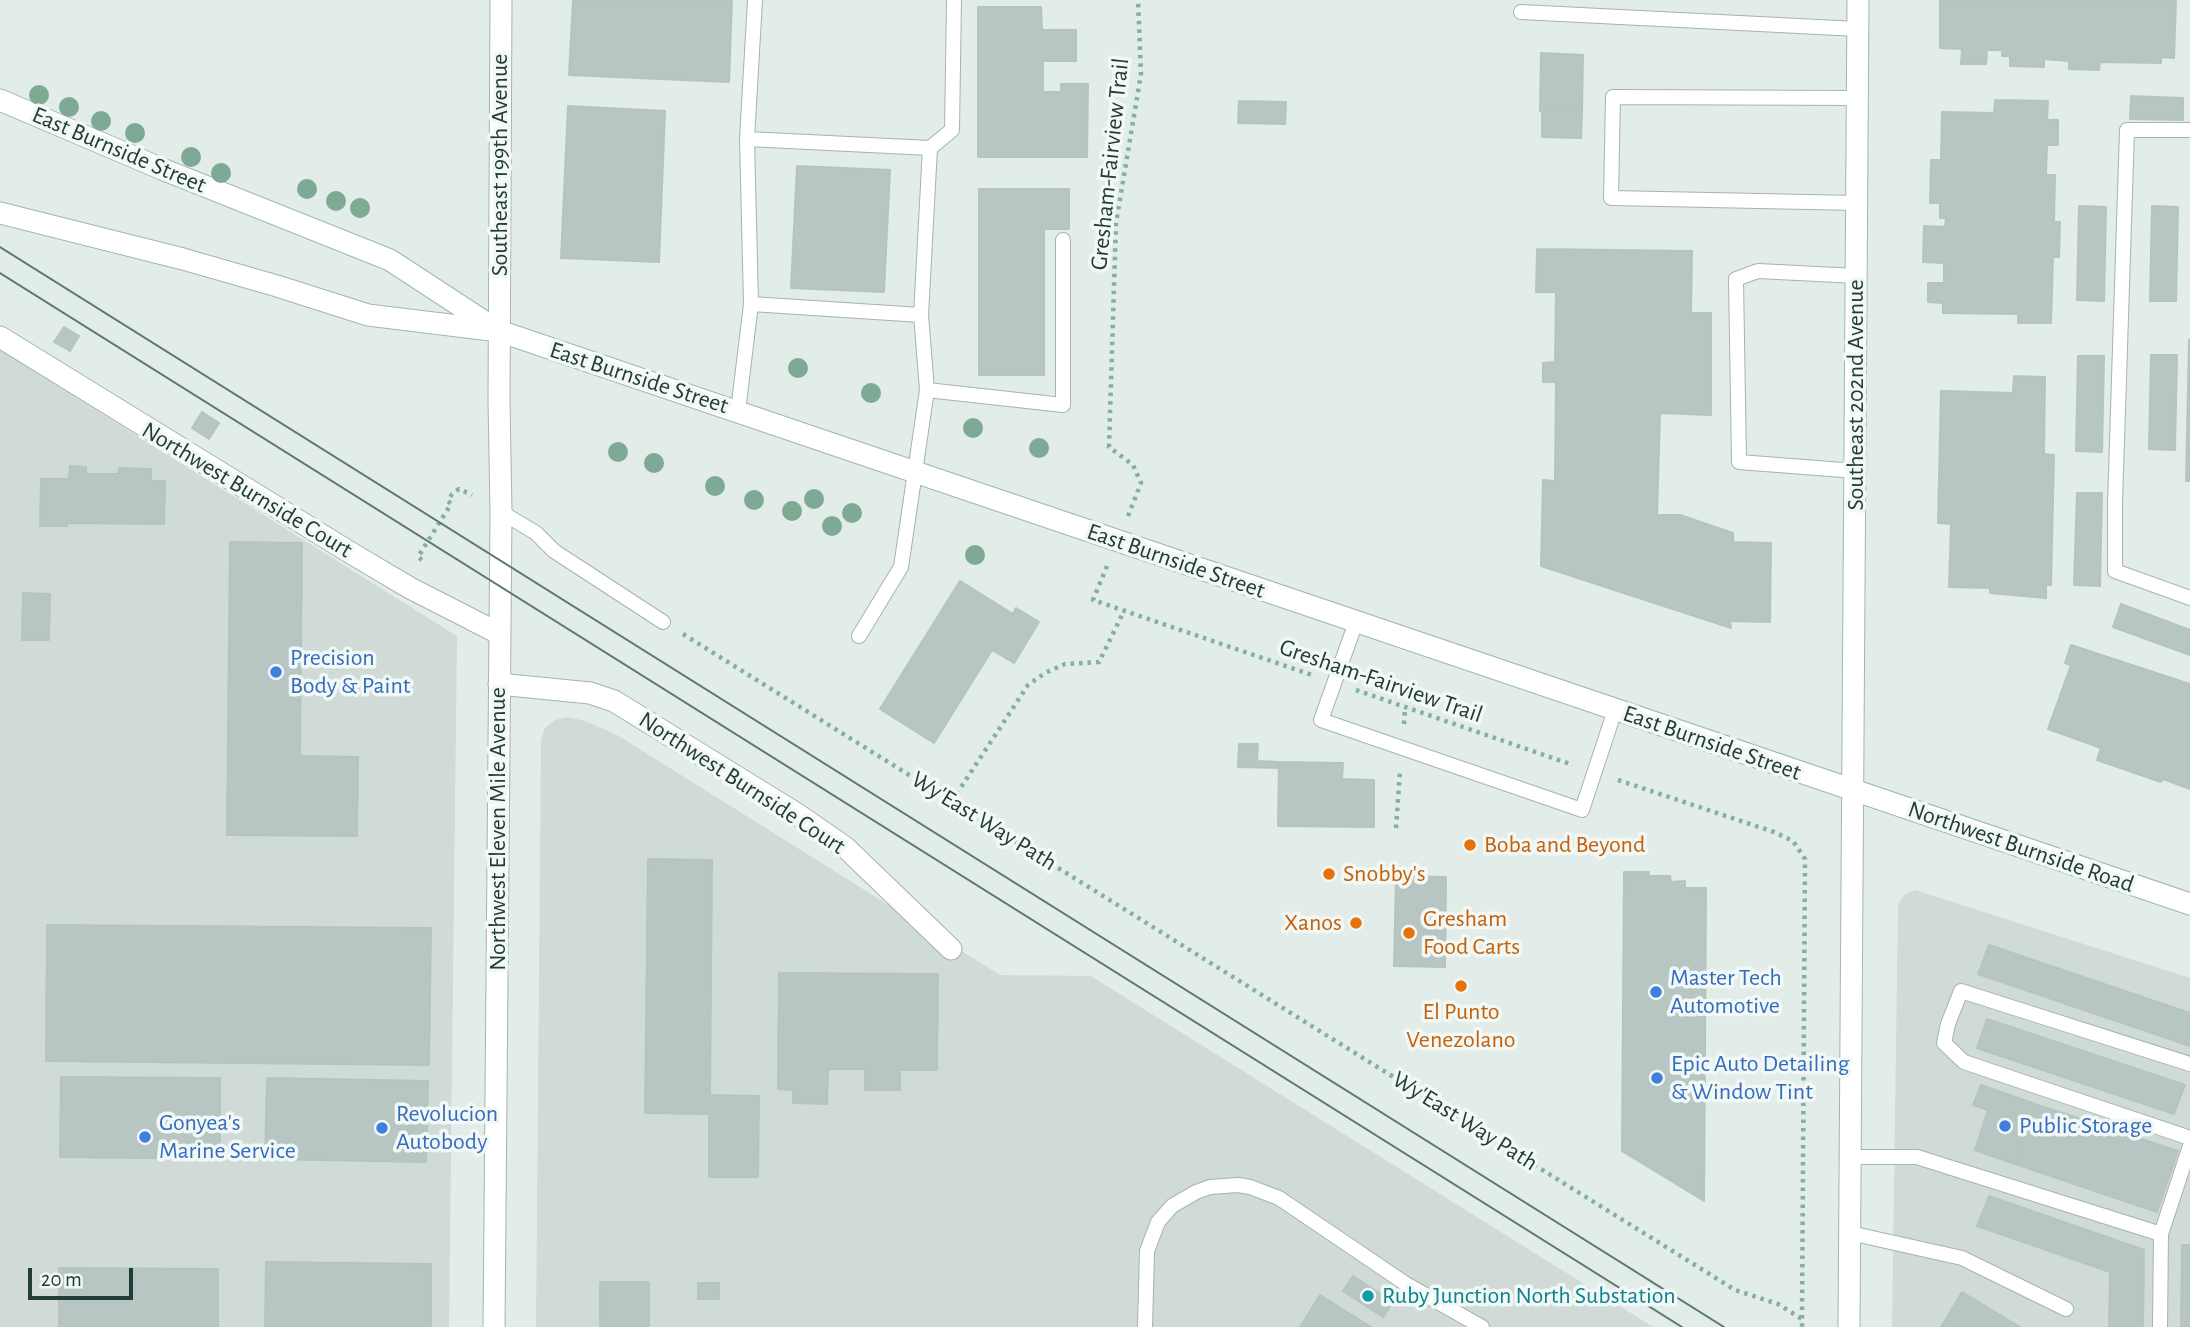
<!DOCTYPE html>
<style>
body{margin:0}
#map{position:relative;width:2190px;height:1327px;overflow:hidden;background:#e2ece8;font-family:"Alegreya Sans",sans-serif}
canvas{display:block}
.scale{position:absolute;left:28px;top:1268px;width:105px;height:32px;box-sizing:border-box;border:4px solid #223c38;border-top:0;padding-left:9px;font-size:21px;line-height:24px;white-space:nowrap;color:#223c38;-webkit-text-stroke:5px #f2f8f6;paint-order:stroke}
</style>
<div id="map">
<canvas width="2190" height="1327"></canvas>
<div class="scale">20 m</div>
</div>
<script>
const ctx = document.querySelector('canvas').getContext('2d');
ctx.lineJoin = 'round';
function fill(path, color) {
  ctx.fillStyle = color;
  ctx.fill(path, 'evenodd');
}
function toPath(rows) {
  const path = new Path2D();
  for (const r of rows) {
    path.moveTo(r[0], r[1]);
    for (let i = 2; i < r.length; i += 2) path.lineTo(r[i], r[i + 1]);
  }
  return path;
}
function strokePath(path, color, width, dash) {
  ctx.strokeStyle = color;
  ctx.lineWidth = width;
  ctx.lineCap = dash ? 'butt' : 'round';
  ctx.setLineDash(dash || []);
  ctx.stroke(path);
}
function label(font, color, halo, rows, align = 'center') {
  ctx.font = font + ' "Alegreya Sans",sans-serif';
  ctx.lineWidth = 7;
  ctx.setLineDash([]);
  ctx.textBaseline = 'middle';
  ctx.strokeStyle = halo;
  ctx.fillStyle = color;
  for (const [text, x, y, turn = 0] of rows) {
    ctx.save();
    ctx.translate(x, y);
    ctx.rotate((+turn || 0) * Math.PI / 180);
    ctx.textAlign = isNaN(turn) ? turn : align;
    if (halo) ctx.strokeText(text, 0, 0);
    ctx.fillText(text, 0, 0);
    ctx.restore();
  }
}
fill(toPath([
 [0,350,457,636,449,1327,0,1327],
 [568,717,585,721,619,736,1000,975,1091,976,1653,1327,536,1327,541,740,545,728,555,720],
 [1915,890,2190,978,2190,1327,1892,1327,1898,904,1904,895]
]), '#d0dbd7');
const building = toPath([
 [573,0,732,0,729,82,569,75,573,0],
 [1954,0,2176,0,2174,58,2161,57,2161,63,2100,62,2099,70,2069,69,2069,61,2044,59,2044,67,2010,66,2010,56,2002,56,2002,50,1987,50,1986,64,1961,64,1962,49,1940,48,1940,1,1954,0],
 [978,7,1041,7,1042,30,1076,30,1076,61,1043,61,1043,92,1061,92,1061,84,1088,84,1087,157,978,157,978,7],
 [1541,53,1583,55,1582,112,1540,111,1541,53],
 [2131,96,2183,98,2183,120,2130,119,2131,96],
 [1995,100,2048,101,2047,120,2058,120,2058,145,2047,145,2046,175,2055,175,2054,222,2060,222,2059,257,2053,257,2051,323,2018,323,2018,314,1943,313,1943,303,1928,302,1928,283,1944,283,1944,263,1923,262,1924,226,1945,227,1946,218,1940,218,1940,203,1930,203,1931,160,1941,160,1942,112,1994,113,1995,100],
 [1239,101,1286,102,1285,124,1238,123,1239,101],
 [568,106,665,111,659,262,561,258,568,106],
 [1542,111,1582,112,1581,138,1542,137,1542,111],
 [797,166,890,170,884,292,791,288,797,166],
 [979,189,1069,189,1069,229,1044,229,1044,375,979,375,979,189],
 [2079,206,2106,207,2104,301,2077,300,2079,206],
 [2152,206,2178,207,2176,301,2150,301,2152,206],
 [1537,249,1692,251,1691,313,1711,313,1711,415,1660,413,1657,515,1680,515,1733,533,1733,542,1771,543,1770,622,1730,621,1731,628,1541,566,1543,480,1555,481,1556,382,1543,382,1543,363,1555,362,1556,292,1536,292,1537,249],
 [64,327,79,336,70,351,54,342,64,327],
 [2189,340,2190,340,2190,481,2186,481,2189,340],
 [2151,355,2177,355,2175,450,2149,449,2151,355],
 [2078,356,2104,356,2102,452,2076,451,2078,356],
 [2014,376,2045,377,2044,454,2054,455,2051,585,2046,585,2046,598,1990,593,1990,588,1949,587,1951,524,1938,523,1941,391,2013,393,2014,376],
 [202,412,219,423,209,439,192,428,202,412],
 [70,466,86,467,86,474,119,474,119,468,151,469,151,481,165,481,164,524,67,523,67,526,40,526,41,479,69,479,70,466],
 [2077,493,2102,493,2100,586,2074,585,2077,493],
 [230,542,302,543,300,756,358,757,357,836,227,835,230,542],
 [960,581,1013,614,1016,608,1039,622,1014,663,992,650,934,743,880,709,960,581],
 [23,593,50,594,49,640,22,640,23,593],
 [2121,604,2190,630,2190,655,2113,627,2121,604],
 [2071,645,2190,684,2190,789,2163,779,2161,782,2097,760,2101,748,2048,729,2071,665,2065,663,2071,645],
 [1239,744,1258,744,1257,761,1279,762,1279,768,1238,767,1239,744],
 [1279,762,1343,763,1342,779,1374,780,1374,827,1278,826,1279,762],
 [648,859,712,860,710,1095,759,1096,758,1177,709,1177,709,1114,645,1113,648,859],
 [1624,872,1649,872,1649,876,1670,876,1671,882,1685,881,1685,888,1706,888,1704,1201,1622,1151,1624,872],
 [1396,876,1446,877,1445,967,1394,966,1396,876],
 [47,925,431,928,429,1065,46,1061,47,925],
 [1989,945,2190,1013,2190,1046,1978,974,1989,945],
 [779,973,938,974,937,1070,900,1070,900,1090,865,1090,865,1069,828,1069,827,1104,793,1103,793,1090,778,1089,779,973],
 [1987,1019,2185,1085,2174,1114,1977,1048,1987,1019],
 [61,1077,220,1078,220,1159,60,1157,61,1077],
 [267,1078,428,1081,426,1162,265,1159,267,1078],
 [1981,1085,2038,1105,2018,1165,1975,1150,1988,1110,1973,1105,1981,1085],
 [2038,1105,2178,1151,2157,1212,2018,1165,2038,1105],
 [1989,1196,2144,1250,2143,1327,2109,1327,2110,1272,1977,1226,1989,1196],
 [2182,1245,2190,1245,2190,1327,2181,1327,2182,1245],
 [266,1262,431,1264,431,1327,265,1327,266,1262],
 [59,1268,218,1269,218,1327,59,1327,59,1268],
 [1353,1276,1393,1302,1383,1317,1343,1291,1353,1276],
 [600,1282,649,1282,649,1327,600,1327,600,1282],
 [698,1283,719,1283,719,1299,698,1299,698,1283],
 [1962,1292,2020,1327,1941,1327,1962,1292],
 [1320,1295,1371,1327,1300,1327,1320,1295]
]);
fill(building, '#b7c6c2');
strokePath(building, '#b4c5c0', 2);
const service = toPath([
 [1521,12,1858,29],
 [2190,130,2127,130,2115,503,2115,571,2190,598],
 [747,139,930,148],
 [1857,203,1611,198,1613,97,1858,98],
 [751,304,921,315],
 [927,390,1063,405,1063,240],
 [738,411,751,304,747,139,755,0],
 [1856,471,1739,462,1736,279,1758,271,1857,276],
 [501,512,536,533,554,551,663,622],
 [1356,622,1321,720,1582,810,1615,710],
 [859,636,901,567,927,390,921,315,930,148,952,130,954,0],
 [2190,1064,1961,991,1948,1024,1944,1043,1964,1062,2190,1138],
 [1850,1157,1917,1157,2161,1234,2160,1327],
 [1850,1233,1962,1258,2066,1309],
 [2161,1234,2190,1146],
 [1145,1327,1147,1251,1158,1222,1172,1206,1196,1192,1210,1187,1238,1185,1250,1187,1279,1198,1406,1284,1482,1327]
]);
const minor = toPath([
 [0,337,351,553,410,588,500,634],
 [499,684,590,693,614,701,797,814,846,848,951,949],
 [494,1327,501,512,499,401,501,0]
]);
const secondary = toPath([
 [0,100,162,169,390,260,494,328],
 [0,213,183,259,277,286,368,315,499,331,2190,904],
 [1849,1327,1858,0]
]);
strokePath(service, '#a5b4b0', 16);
strokePath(minor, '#a5b4b0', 23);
strokePath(secondary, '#a0b7b1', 23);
strokePath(toPath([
 [1128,516,1141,483,1133,465,1109,447,1116,223,1141,74,1138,0],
 [422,560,418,557,451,504,448,501,452,494,459,489,472,495],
 [1107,566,1093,600,1312,675],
 [683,634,1735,1290,1778,1304,1802,1319,1802,1327],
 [1356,690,1573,765],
 [1404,724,1405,708],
 [1618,780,1774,832,1793,841,1805,859,1802,1319],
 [952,801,1028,685,1045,673,1065,664,1099,662,1124,611],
 [1396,828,1400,771]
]), '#83afa6', 4.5, [3.5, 5]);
strokePath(service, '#fff', 14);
strokePath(minor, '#fff', 21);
strokePath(secondary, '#fff', 21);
strokePath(toPath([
 [0,247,1724,1327],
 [0,273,1682,1327]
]), '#5c7873', 2);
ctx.fillStyle = '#7ea994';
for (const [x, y] of [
 [39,95],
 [69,107],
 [101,121],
 [135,133],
 [191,157],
 [221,173],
 [307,189],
 [336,201],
 [360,208],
 [798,368],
 [871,393],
 [973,428],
 [1039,448],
 [618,452],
 [654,463],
 [715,486],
 [814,499],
 [754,500],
 [792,511],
 [852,513],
 [832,526],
 [975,555]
]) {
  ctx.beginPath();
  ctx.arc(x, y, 10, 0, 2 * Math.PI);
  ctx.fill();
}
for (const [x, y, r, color] of [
 [276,672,7,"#3f7fe0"],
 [1470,845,7,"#e8710a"],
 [1329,874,7,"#e8710a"],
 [1356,923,7,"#e8710a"],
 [1409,933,7,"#e8710a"],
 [1461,986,7,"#e8710a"],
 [1656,992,7,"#3f7fe0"],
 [1657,1078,7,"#3f7fe0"],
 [2005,1126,7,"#3f7fe0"],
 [382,1128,7,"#3f7fe0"],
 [145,1137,7,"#3f7fe0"],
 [1368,1296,7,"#0f9aa8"]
]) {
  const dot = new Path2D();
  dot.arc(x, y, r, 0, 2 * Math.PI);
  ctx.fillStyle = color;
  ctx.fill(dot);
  strokePath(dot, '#f2f8f6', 2.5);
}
label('24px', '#223c38', '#f2f8f6', [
 ["East Burnside Street",119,150,23],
 ["Gresham-Fairview Trail",1110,164,-84],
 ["Southeast 199th Avenue",500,165,-90],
 ["East Burnside Street",639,378,18],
 ["Southeast 202nd Avenue",1856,395,-90],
 ["Northwest Burnside Court",247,490,31],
 ["East Burnside Street",1176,561,19],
 ["Gresham-Fairview Trail",1381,681,19],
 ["East Burnside Street",1712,743,19],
 ["Northwest Burnside Court",742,783,33],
 ["Wy'East Way Path",984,821,32],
 ["Northwest Eleven Mile Avenue",498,829,-90],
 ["Northwest Burnside Road",2021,847,19],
 ["Wy'East Way Path",1465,1121,32]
]);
label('24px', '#366cbe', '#f2f8f6', [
 ["Precision",290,658],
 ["Body & Paint",290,686],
 ["Master Tech",1670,978],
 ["Automotive",1670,1006],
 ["Epic Auto Detailing",1671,1064],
 ["& Window Tint",1671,1092],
 ["Revolucion",396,1114],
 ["Autobody",396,1142],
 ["Gonyea's",159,1123],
 ["Marine Service",159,1151],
 ["Public Storage",2019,1126]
], 'left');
label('24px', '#c56008', '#f2f8f6', [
 ["Boba and Beyond",1484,845],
 ["Snobby's",1343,874],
 ["Gresham",1423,919],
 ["Food Carts",1423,947],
 ["Xanos",1342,923,"right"],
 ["El Punto",1461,1012,"center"],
 ["Venezolano",1461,1040,"center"]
], 'left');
label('24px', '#0d838f', '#f2f8f6', [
 ["Ruby Junction North Substation",1382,1296]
], 'left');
</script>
